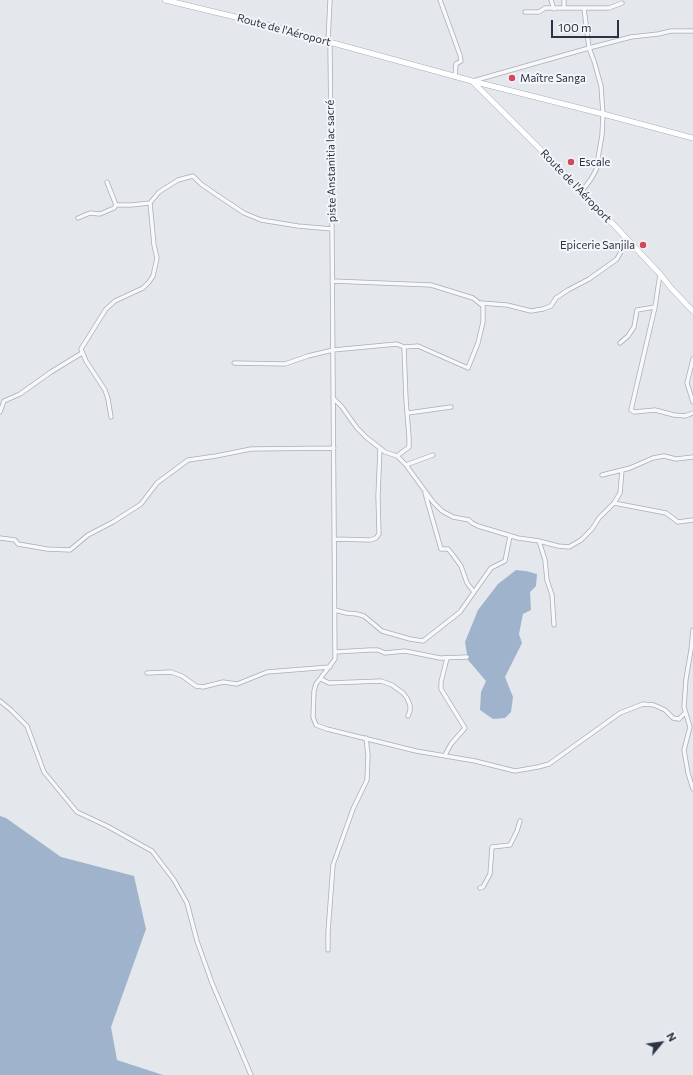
<!DOCTYPE html>
<meta charset="utf-8">
<style>
body{margin:0}
#map{position:relative;width:693px;height:1075px;overflow:hidden;background:#e4e7ec;font-family:Commissioner,sans-serif}
canvas{display:block}
.north{position:absolute;left:641px;top:1023px;width:40px;height:40px;-webkit-text-stroke:3px #f4f6f9;paint-order:stroke;rotate:61deg;font-size:11px;font-weight:700;line-height:16px;text-align:center;color:#2b3445}
.north::after{content:'';display:block;margin:auto;width:14px;height:18px;background:#2b3445;clip-path:polygon(50% 0,100% 100%,50% 72%,0 100%)}
.scale{position:absolute;left:551px;top:20px;width:68px;height:18px;box-sizing:border-box;border:2px solid #2b3445;border-top:0;padding-left:5px;font-size:12px;line-height:14px;white-space:nowrap;color:#2b3445;-webkit-text-stroke:3px #f4f6f9;paint-order:stroke}
</style>
<div id="map">
<canvas width="693" height="1075"></canvas>
<div class="north">N</div>
<div class="scale">100 m</div>
</div>
<script>
const ctx = document.querySelector('canvas').getContext('2d');
ctx.lineJoin = 'round';
function fill(path, color) {
  ctx.fillStyle = color;
  ctx.fill(path, 'evenodd');
}
function toPath(rows) {
  const path = new Path2D();
  for (const r of rows) {
    path.moveTo(r[0], r[1]);
    for (let i = 2; i < r.length; i += 2) path.lineTo(r[i], r[i + 1]);
  }
  return path;
}
function strokePath(path, color, width, dash) {
  ctx.strokeStyle = color;
  ctx.lineWidth = width;
  ctx.lineCap = dash ? 'butt' : 'round';
  ctx.setLineDash(dash || []);
  ctx.stroke(path);
}
function label(font, color, halo, rows, align = 'center') {
  ctx.font = font + ' Commissioner,sans-serif';
  ctx.lineWidth = 4;
  ctx.setLineDash([]);
  ctx.textBaseline = 'middle';
  ctx.strokeStyle = halo;
  ctx.fillStyle = color;
  for (const [text, x, y, turn = 0] of rows) {
    ctx.save();
    ctx.translate(x, y);
    ctx.rotate((+turn || 0) * Math.PI / 180);
    ctx.textAlign = isNaN(turn) ? turn : align;
    if (halo) ctx.strokeText(text, 0, 0);
    ctx.fillText(text, 0, 0);
    ctx.restore();
  }
}
fill(toPath([
 [516,570,526,571,537,574,536,586,530,592,531,610,523,614,519,634,522,643,505,677,513,697,511,712,505,718,493,719,480,710,481,692,486,681,468,660,465,642,478,610,498,584],
 [0,816,6,818,61,857,134,876,146,929,111,1027,117,1060,163,1075,0,1075]
]), '#9fb4cc');
const street = toPath([
 [330,0,328,42,330,47,332,229,335,659,316,684,314,691,313,717,316,725,327,729,416,751,475,761,515,771,538,767,549,764,620,713,643,704,654,705,665,710,673,718,679,719,685,713],
 [440,0,460,55,461,61,456,64,455,77],
 [551,0,554,9],
 [622,3,609,8,584,8,589,48,631,37,658,34,671,31,693,31],
 [564,8,564,0],
 [525,12,539,12,545,8,584,8],
 [473,81,589,48,594,61,601,86,603,114,602,135,596,170,591,179,582,191],
 [107,182,116,205,131,205,150,203],
 [78,218,90,213,100,214,114,208,116,205],
 [660,274,655,307,631,410,634,412,655,410,674,415,685,416,693,413],
 [332,281,431,285,473,298,483,306,483,322,478,343,468,368,418,346,404,347],
 [481,303,507,305,531,311,543,309,551,306,556,298,568,290,589,279,613,262,617,259,627,240],
 [620,343,628,336,634,327,637,310,655,307],
 [693,359,687,383,693,402],
 [234,363,285,364,308,356,333,350,397,344,404,347,406,400,409,437,409,447,397,456,385,452,367,438,357,428,342,407,333,398],
 [0,412,4,401,20,394,51,372,82,353],
 [408,413,451,407],
 [111,417,108,399,105,390,86,361,81,349,106,309,115,301,143,288,149,282,153,276,157,258,154,245,150,203,159,192,178,180,193,176,201,184,217,195,244,213,261,220,298,226,332,229],
 [397,456,406,465,433,502,442,511,453,517,469,520,472,523,478,526,518,538,539,541,558,546,569,547,581,540,592,529,599,518,614,503,620,493,622,470],
 [406,465,433,455],
 [602,475,630,468,653,458,664,456,676,459,693,457],
 [425,493,441,549,448,549,453,555,461,566,467,583,474,592],
 [614,503,666,513,678,522,693,520],
 [0,538,15,540,18,544,47,549,70,550,88,535,113,522,141,504,157,483,188,460,216,456,251,449,334,448],
 [334,539,370,540,376,538,379,534,378,496,380,448],
 [539,541,545,560,547,580,552,595,554,625],
 [335,610,346,613,357,614,364,616,382,631,410,639,423,641,460,612,491,568,505,561,510,536],
 [693,630,691,650,686,679,684,707,690,727,684,750,688,773,693,789],
 [335,652,370,650,378,650,385,653,405,651,440,658,467,657],
 [147,673,171,672,182,676,196,686,203,687,223,682,237,684,267,672,330,667],
 [321,679,329,683,381,681,392,685,403,693,407,698,410,705,410,711,408,716],
 [0,701,11,710,27,726,44,772,77,812,107,826,152,851,174,880,187,903,197,941,212,983,251,1075],
 [445,755,451,744,465,728,441,689,441,682,447,658],
 [480,888,483,887,490,874,492,847,510,845,517,831,520,821],
 [328,950,328,932,333,865,353,809,367,780,368,755,366,738]
]);
const secondary = toPath([
 [165,0,256,22,472,81,603,114,693,138],
 [473,82,582,191,660,274,671,288,693,311]
]);
strokePath(street, '#a9aeb7', 5);
strokePath(secondary, '#a9aeb7', 6);
strokePath(street, '#f7f8fa', 3.5);
strokePath(secondary, '#fff', 5);
for (const [x, y, r, color] of [
 [512,78,4,"#d1495b"],
 [571,162,4,"#d1495b"],
 [643,245,4,"#d1495b"]
]) {
  const dot = new Path2D();
  dot.arc(x, y, r, 0, 2 * Math.PI);
  ctx.fillStyle = color;
  ctx.fill(dot);
  strokePath(dot, '#f4f6f9', 1.5);
}
label('11px', '#2b3445', '#f4f6f9', [
 ["Route de l'Aéroport",284,30,15],
 ["piste Anstanitia lac sacré",331,161,-91],
 ["Route de l'Aéroport",576,186,46]
]);
label('11px', '#2b3445', '#f4f6f9', [
 ["Maître Sanga",520,78],
 ["Escale",579,162],
 ["Epicerie Sanjila",635,245,"right"]
], 'left');
</script>
